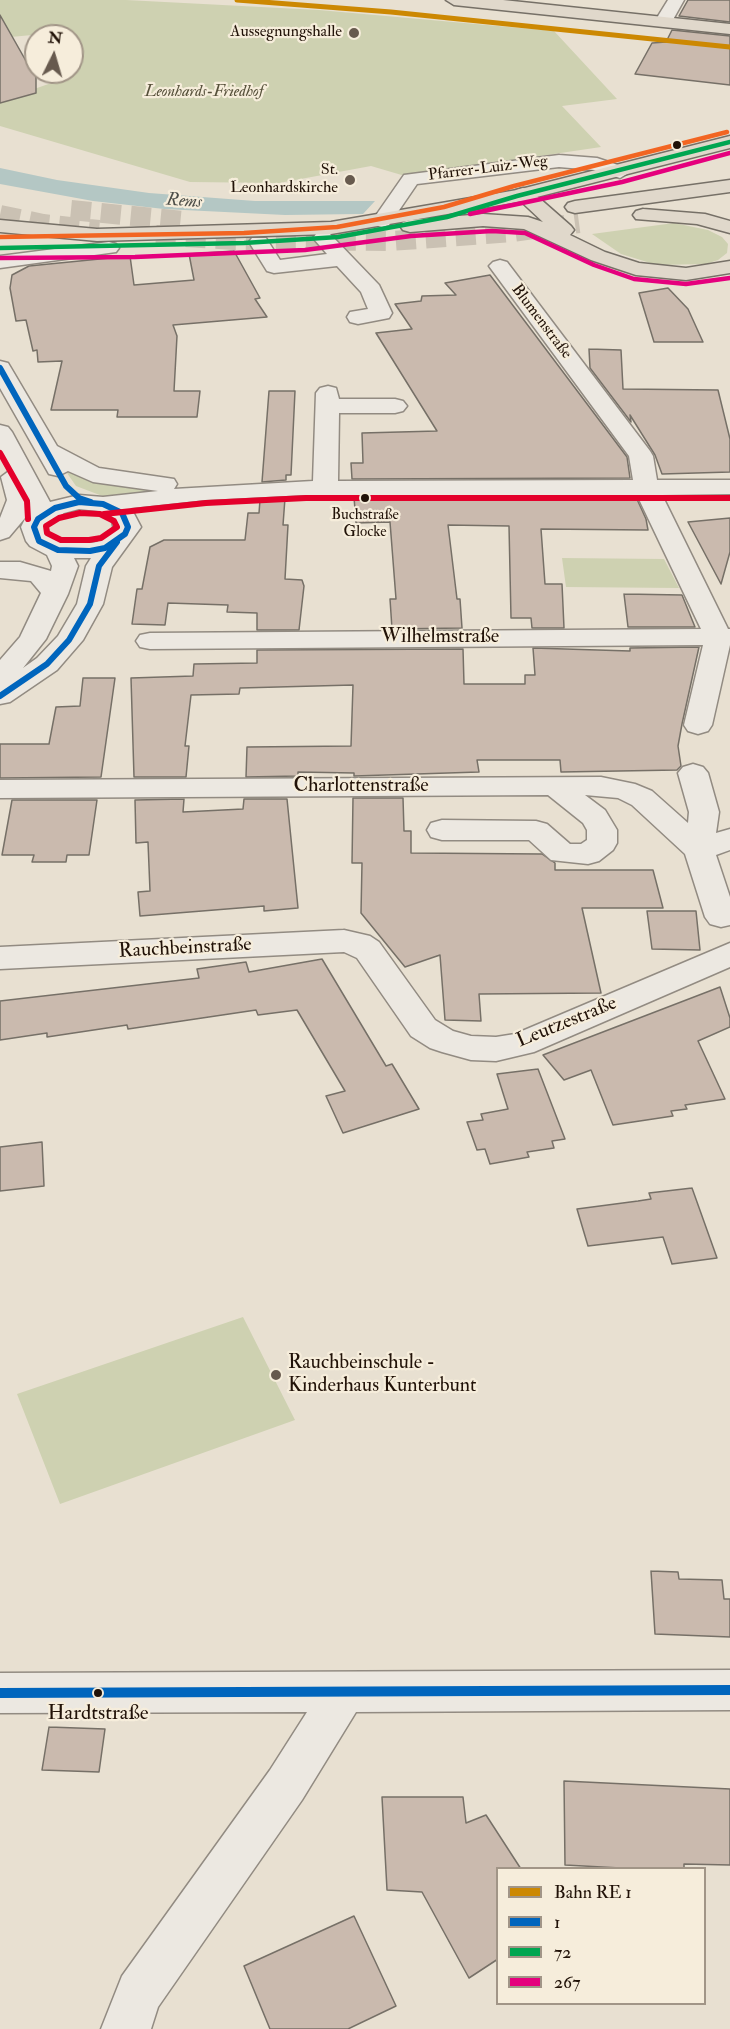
<!DOCTYPE html>
<meta charset="utf-8">
<style>
body{margin:0}
#map{position:relative;width:730px;height:2029px;overflow:hidden;background:#e8e0d1;font-family:"IM FELL Double Pica",serif}
canvas{display:block}
.legend{position:absolute;left:496px;top:1867px;width:210px;height:138px;box-sizing:border-box;background:#f6eddb;border:2px solid #a19587;margin:0;padding:8px 10px;list-style:none;font-size:18px;color:#211208}
.legend li{display:flex;align-items:center;gap:12px;height:30px}
.legend b{width:30px;border:2px solid #a19587}
.north{position:absolute;left:24px;top:24px;width:60px;height:60px;box-sizing:border-box;background:#f6eddb;border:2px solid #a19587;border-radius:50%;rotate:5deg;font-size:16px;font-weight:700;line-height:24px;text-align:center;color:#211208}
.north::after{content:'';display:block;margin:auto;width:21px;height:27px;background:#675a4e;clip-path:polygon(50% 0,100% 100%,50% 72%,0 100%)}
</style>
<div id="map">
<canvas width="730" height="2029"></canvas>
<ul class="legend">
<li><b style="height:8px;background:#cc8802"></b>Bahn RE 1</li>
<li><b style="height:8px;background:#0065bd"></b>1</li>
<li><b style="height:8px;background:#00a651"></b>72</li>
<li><b style="height:8px;background:#e5007d"></b>267</li>
</ul>
<div class="north">N</div>
</div>
<script>
const ctx = document.querySelector('canvas').getContext('2d');
ctx.lineJoin = 'round';
function fill(path, color) {
  ctx.fillStyle = color;
  ctx.fill(path, 'evenodd');
}
function toPath(rows) {
  const path = new Path2D();
  for (const r of rows) {
    path.moveTo(r[0], r[1]);
    for (let i = 2; i < r.length; i += 2) path.lineTo(r[i], r[i + 1]);
  }
  return path;
}
function strokePath(path, color, width, dash) {
  ctx.strokeStyle = color;
  ctx.lineWidth = width;
  ctx.lineCap = dash ? 'butt' : 'round';
  ctx.setLineDash(dash || []);
  ctx.stroke(path);
}
function label(font, color, halo, rows, align = 'center') {
  ctx.font = font + ' "IM FELL Double Pica",serif';
  ctx.lineWidth = 4.5;
  ctx.setLineDash([]);
  ctx.textBaseline = 'middle';
  ctx.strokeStyle = halo;
  ctx.fillStyle = color;
  for (const [text, x, y, turn = 0] of rows) {
    ctx.save();
    ctx.translate(x, y);
    ctx.rotate((+turn || 0) * Math.PI / 180);
    ctx.textAlign = isNaN(turn) ? turn : align;
    if (halo) ctx.strokeText(text, 0, 0);
    ctx.fillText(text, 0, 0);
    ctx.restore();
  }
}
fill(toPath([
 [0,0,126,0,319,10,554,31,617,99,562,106,601,147,405,176,371,166,279,183,190,182,0,126,0,101,57,81,50,72,72,72,72,36,36,36,36,43,32,35,0,38],
 [674,223,708,230,722,237,728,244,727,253,718,260,706,264,657,265,621,254,592,234],
 [72,472,166,491,105,497,76,486,67,473],
 [562,558,664,559,679,588,566,587],
 [243,1317,295,1420,60,1504,17,1394]
]), '#ced1b1');
fill(toPath([
 [0,168,57,180,149,193,255,201,375,201,363,214,359,214,285,215,164,209,93,201,0,184]
]), '#b4c7c4');
const building = toPath([
 [688,0,730,0,730,22,679,16,688,0],
 [0,15,26,61,36,59,36,93,0,103,0,15],
 [672,30,730,36,730,85,635,74,652,43,666,42,672,30],
 [234,251,260,298,255,299,267,317,173,325,177,336,174,391,200,391,197,417,117,417,118,410,51,410,62,361,38,362,37,350,33,351,26,320,16,321,10,288,12,275,29,266,130,256,134,285,194,280,189,254,234,251],
 [490,275,627,457,630,478,352,479,351,463,363,463,362,433,437,431,376,333,412,329,395,304,421,301,422,296,456,295,445,283,490,275],
 [668,288,688,309,703,342,654,342,639,293,668,288],
 [589,349,621,350,623,389,718,390,730,439,730,472,662,474,655,455,630,415,631,422,590,368,589,349],
 [269,391,295,391,291,475,286,475,286,480,262,482,269,391],
 [354,497,636,497,646,519,648,530,541,529,545,584,562,584,564,628,532,628,531,618,511,618,509,526,448,525,457,599,460,599,462,628,392,629,390,599,396,599,390,522,356,523,354,497],
 [285,498,283,525,288,525,285,579,302,580,304,586,299,630,257,630,257,613,227,612,228,605,168,603,165,625,132,624,137,589,142,589,150,547,164,540,245,540,248,513,259,513,260,500,285,498],
 [730,518,730,552,721,584,688,522,730,518],
 [624,594,682,595,695,627,628,627,624,594],
 [699,647,682,724,678,746,681,766,677,770,561,772,560,760,477,760,479,772,354,776,354,773,298,772,298,776,246,777,247,747,351,746,353,685,240,688,239,694,191,695,185,746,189,746,186,777,134,777,131,678,193,676,194,664,257,663,257,650,463,649,464,684,525,684,525,675,535,675,533,648,630,651,630,648,699,647],
 [83,678,115,678,101,777,0,778,0,744,49,744,56,707,80,706,83,678],
 [353,798,403,798,404,831,411,831,411,853,542,854,555,863,555,870,653,870,663,908,582,908,601,993,479,994,481,1021,445,1020,440,955,405,967,361,913,362,863,352,863,353,798],
 [184,799,183,812,243,809,244,799,287,799,298,908,264,911,264,906,140,916,138,892,150,891,148,842,136,843,135,800,184,799],
 [12,800,97,800,89,855,67,855,66,862,32,862,34,855,2,855,12,800],
 [647,911,696,911,700,950,652,949,647,911],
 [322,959,386,1066,392,1064,419,1109,343,1133,326,1096,345,1091,297,1010,258,1015,256,1010,128,1029,127,1025,47,1037,47,1033,0,1040,0,1001,199,978,197,969,246,962,249,972,322,959],
 [720,987,730,1018,730,1027,698,1041,725,1099,685,1105,687,1109,671,1111,673,1116,613,1125,591,1070,564,1080,543,1055,720,987],
 [538,1069,565,1139,552,1141,554,1148,527,1152,529,1157,490,1164,485,1149,477,1150,467,1122,483,1120,481,1114,508,1109,497,1074,538,1069],
 [42,1142,44,1186,0,1191,0,1147,42,1142],
 [692,1188,717,1258,672,1264,663,1237,588,1246,577,1209,638,1201,651,1199,649,1193,692,1188],
 [651,1571,678,1572,679,1579,722,1580,724,1599,730,1599,730,1637,655,1634,651,1571],
 [49,1727,105,1729,99,1772,42,1770,49,1727],
 [564,1781,730,1789,730,1865,684,1864,684,1869,639,1869,565,1865,564,1781],
 [382,1797,463,1797,466,1823,486,1815,521,1869,498,1869,498,1959,469,1978,422,1892,387,1890,382,1797],
 [354,1916,396,2006,348,2029,270,2029,244,1966,354,1916]
]);
fill(building, '#cabaae');
strokePath(building, '#767067', 1.5);
strokePath(toPath([
 [71,210,184,221],
 [0,215,43,224,99,230],
 [156,235,234,240,391,241,513,232,579,223]
]), '#cac1b3', 20, [20, 10]);
const minor = toPath([
 [668,0,684,0,670,25,658,25,655,21,668,0],
 [559,155,597,158,627,168,630,172,620,178,594,170,559,167,417,184,389,225,382,227,375,225,372,221,404,175,559,155],
 [323,232,330,234,379,285,392,313,389,318,358,324,350,322,347,317,350,312,368,309,361,292,337,266,274,273,267,271,249,242,252,238,266,238,280,260,327,254,313,238,316,234,323,232],
 [109,242,116,244,119,248,116,252,0,268,0,256,109,242],
 [500,260,507,262,650,451,653,456,657,480,730,480,730,494,662,495,728,629,730,629,730,645,712,725,708,731,698,734,688,731,684,725,703,645,150,649,140,647,136,641,140,635,150,633,701,629,637,495,306,495,205,500,131,508,141,527,112,567,103,604,83,640,57,670,10,702,0,704,0,660,20,637,41,593,31,581,0,578,0,562,20,562,51,571,52,566,47,555,30,546,26,541,21,527,25,519,25,518,9,537,0,540,0,518,7,500,1,477,9,471,0,454,0,425,8,427,12,432,50,502,79,495,103,497,158,491,93,482,68,471,58,476,49,474,0,388,0,361,8,363,11,368,57,446,99,468,174,479,177,484,174,489,313,481,316,393,320,388,328,386,336,388,339,399,395,399,403,401,407,406,403,411,395,413,339,413,338,481,633,480,629,456,489,266,493,262,500,260],
 [79,509,98,511,111,517,114,530,97,542,90,543,63,542,50,537,47,527,48,523,64,513,79,509],
 [74,558,91,558,86,566,77,604,58,636,37,658,23,668,46,639,68,594,78,566,74,558],
 [693,764,703,767,708,773,719,812,716,833,730,829,730,850,716,855,730,897,730,925,721,927,710,924,705,917,685,854,632,805,618,798,585,795,605,810,617,830,617,843,613,850,599,861,588,864,551,860,529,840,442,840,431,837,427,830,431,823,442,820,536,821,547,824,570,844,581,844,587,840,587,830,583,823,548,795,0,798,0,780,601,777,635,784,652,791,688,823,689,812,678,773,683,767,693,764],
 [344,930,370,936,379,942,435,1020,453,1031,471,1036,496,1037,515,1034,730,943,730,967,534,1052,496,1061,471,1060,442,1052,430,1048,411,1036,357,958,344,952,0,969,0,947,344,930],
 [730,1670,730,1710,356,1712,302,1800,158,2007,151,2029,101,2029,122,1976,270,1770,307,1712,0,1713,0,1673,730,1670]
]);
const major = toPath([
 [446,0,503,0,730,24,730,34,454,5,446,0],
 [730,136,730,148,517,202,331,234,97,241,0,232,0,220,97,229,331,222,517,190,730,136]
]);
const highway = toPath([
 [730,180,730,192,575,213,568,211,565,207,568,203,575,201,730,180],
 [523,188,530,190,571,226,574,230,570,235,605,252,639,263,686,268,730,261,730,273,686,280,636,275,591,260,524,229,483,226,410,232,403,230,400,226,403,222,410,220,483,214,528,217,543,222,513,194,516,190,523,188],
 [643,209,705,214,730,221,730,233,697,224,636,219,633,215,636,211,643,209]
]);
strokePath(minor, '#928b82', 3);
strokePath(major, '#767067', 3);
strokePath(highway, '#767067', 3);
fill(minor, '#ece8e1');
fill(major, '#e0d8cb');
fill(highway, '#e0d8cb');
strokePath(toPath([
 [0,368,66,486,79,498,91,502],
 [79,502,103,504,122,513,128,527,125,534,105,548,90,551,58,550,39,541,34,527,38,519,55,508,79,502],
 [0,696,47,664,69,640,90,604,99,566,117,542]
]), '#0065bd', 6);
strokePath(toPath([
 [0,1693,730,1690]
]), '#0065bd', 10);
strokePath(toPath([
 [0,248,244,243,338,237,447,217,517,196,730,142]
]), '#00a651', 4.5);
strokePath(toPath([
 [470,214,622,182,730,153],
 [0,258,135,257,305,250,411,236,492,231,525,233,594,265,634,279,686,284,730,278]
]), '#e5007d', 4.5);
strokePath(toPath([
 [0,453,27,501,28,519],
 [80,513,100,514,114,521,117,527,101,538,89,540,61,540,47,533,46,526,59,518,80,513],
 [104,514,206,503,306,498,730,498]
]), '#e4002b', 6);
strokePath(toPath([
 [0,237,244,233,337,227,444,207,514,186,727,132]
]), '#f26522', 4.5);
strokePath(toPath([
 [237,0,391,12,730,47]
]), '#cc8802', 5);
for (const [x, y, r, color] of [
 [354,33,6,"#675a4e"],
 [677,145,5,"#211208"],
 [350,180,6,"#675a4e"],
 [365,498,5,"#211208"],
 [276,1375,6,"#675a4e"],
 [98,1693,5,"#211208"]
]) {
  const dot = new Path2D();
  dot.arc(x, y, r, 0, 2 * Math.PI);
  ctx.fillStyle = color;
  ctx.fill(dot);
  strokePath(dot, '#f6eddb', 2);
}
label('15px', '#211208', '#f6eddb', [
 ["Buchstraße",365,516],
 ["Glocke",365,533]
]);
label('16px', '#211208', '#f6eddb', [
 ["Aussegnungshalle",342,33],
 ["St.",338,171],
 ["Leonhardskirche",338,189]
], 'right');
label('italic 16px', '#56503a', '#f6eddb', [
 ["Leonhards-Friedhof",204,93]
]);
label('16px', '#211208', '#f6eddb', [
 ["Pfarrer-Luiz-Weg",488,169,-7],
 ["Blumenstraße",541,322,53]
]);
label('italic 18px', '#4d4e48', '#f6eddb', [
 ["Rems",184,202,4]
]);
label('20px', '#211208', '#f6eddb', [
 ["Wilhelmstraße",440,638],
 ["Charlottenstraße",361,787],
 ["Rauchbeinstraße",185,949,-3],
 ["Leutzestraße",567,1023,-22]
]);
label('20px', '#211208', '#f6eddb', [
 ["Rauchbeinschule -",288,1364],
 ["Kinderhaus Kunterbunt",288,1387]
], 'left');
label('21px', '#211208', '#f6eddb', [
 ["Hardtstraße",98,1714]
]);
</script>
